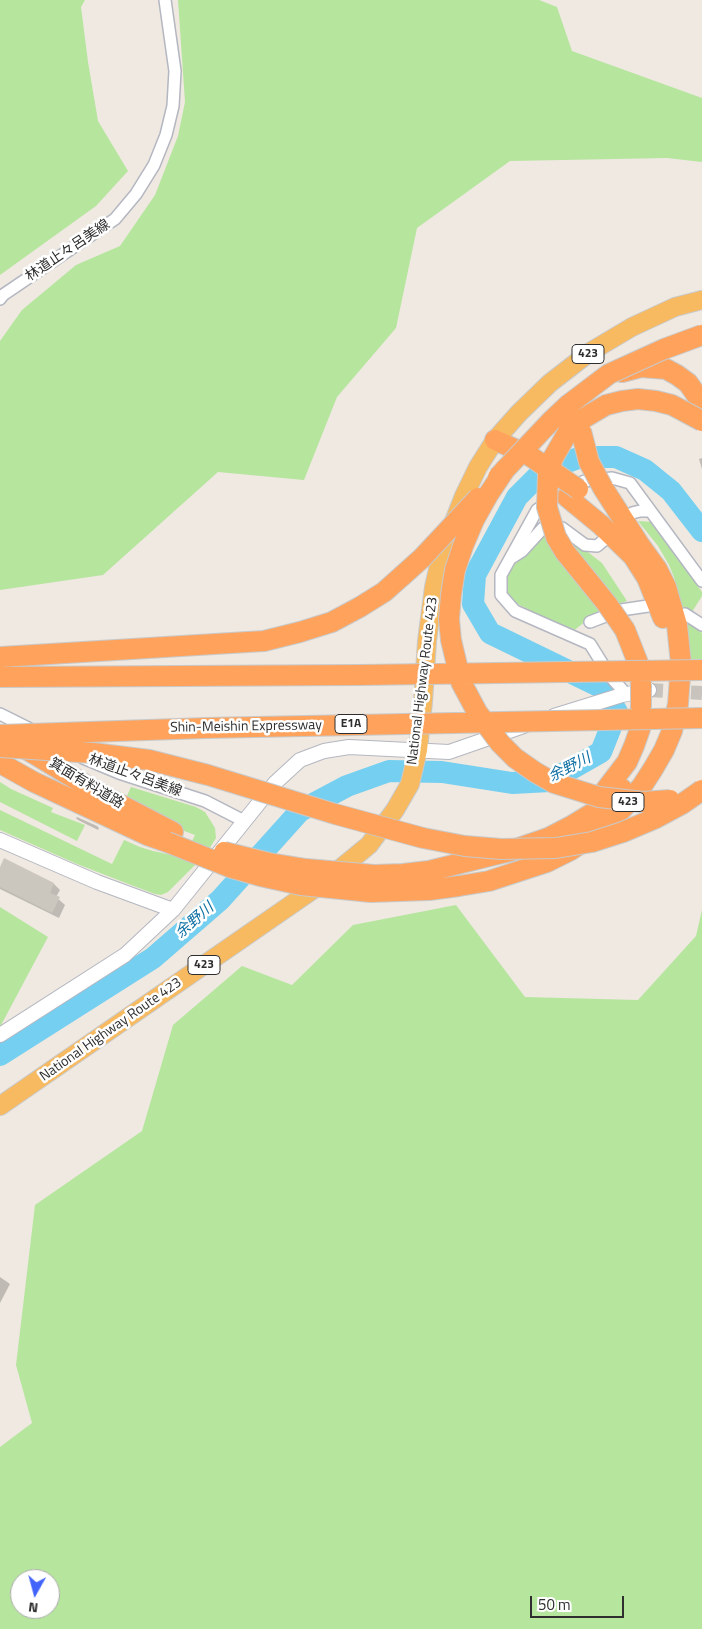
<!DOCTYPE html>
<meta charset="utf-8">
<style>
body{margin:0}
#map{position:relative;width:702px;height:1629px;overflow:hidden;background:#efe9e1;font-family:"Titillium Web",sans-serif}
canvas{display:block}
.north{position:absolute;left:10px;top:1569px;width:50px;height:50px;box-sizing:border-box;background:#fff;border:1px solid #ababab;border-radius:50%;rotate:187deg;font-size:14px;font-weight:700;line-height:20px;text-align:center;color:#2e2e2e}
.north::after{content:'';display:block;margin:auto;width:18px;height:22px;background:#4264fb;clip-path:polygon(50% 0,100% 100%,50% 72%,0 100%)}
.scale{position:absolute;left:530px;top:1596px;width:94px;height:22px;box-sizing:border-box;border:2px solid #2e2e2e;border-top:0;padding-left:6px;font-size:15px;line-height:18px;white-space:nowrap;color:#2e2e2e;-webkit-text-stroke:4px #fff;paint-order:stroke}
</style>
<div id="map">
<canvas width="702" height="1629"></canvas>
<div class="north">N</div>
<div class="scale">50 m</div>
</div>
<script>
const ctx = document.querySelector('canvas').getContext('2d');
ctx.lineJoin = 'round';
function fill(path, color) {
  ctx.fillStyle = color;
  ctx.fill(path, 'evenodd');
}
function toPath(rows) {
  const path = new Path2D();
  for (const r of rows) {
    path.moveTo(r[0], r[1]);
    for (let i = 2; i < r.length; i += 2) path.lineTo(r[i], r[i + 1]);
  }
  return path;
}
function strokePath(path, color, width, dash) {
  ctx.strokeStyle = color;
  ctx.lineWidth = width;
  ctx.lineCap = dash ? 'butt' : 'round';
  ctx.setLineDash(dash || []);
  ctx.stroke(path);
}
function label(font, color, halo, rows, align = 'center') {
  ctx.font = font + ' "Titillium Web","Noto Sans JP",sans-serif';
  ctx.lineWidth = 5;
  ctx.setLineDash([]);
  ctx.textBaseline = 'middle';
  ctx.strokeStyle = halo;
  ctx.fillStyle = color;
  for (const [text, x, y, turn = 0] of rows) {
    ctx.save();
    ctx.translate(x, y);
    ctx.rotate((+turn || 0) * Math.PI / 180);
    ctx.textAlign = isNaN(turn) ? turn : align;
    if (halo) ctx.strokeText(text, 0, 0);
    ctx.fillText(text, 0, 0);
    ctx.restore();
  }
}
fill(toPath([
 [0,0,85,0,81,7,88,62,98,121,128,171,96,206,0,275],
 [178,0,539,0,557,7,572,51,702,98,702,162,667,158,510,161,417,228,396,328,337,397,304,480,218,472,103,575,0,590,0,341,22,310,76,265,120,246,155,195,178,136,185,102],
 [638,521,653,522,702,592,702,596,687,620,702,633,702,659,690,659,685,620,674,577,669,565,658,546],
 [543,530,559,530,602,563,627,601,601,609,572,632,510,600,507,596,506,574],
 [0,782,11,789,53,808,51,812,85,825,77,841,0,802],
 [131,787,196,807,205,812,215,828,216,838,206,854,168,892,161,895,155,894,131,885,77,864,0,830,0,810,112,864,124,840,140,847,153,851,181,857,186,853,195,835,179,829,125,800],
 [456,905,525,997,638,1000,696,936,702,910,702,1629,0,1629,0,1447,32,1423,16,1365,35,1205,142,1131,173,1025,242,966,292,985,353,925],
 [20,1579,50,1579,50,1609,20,1609],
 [0,907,48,937,0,1027]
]), '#b6e59e');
fill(toPath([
 [702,458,702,469,699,459],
 [77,817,97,826,99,828,98,830,78,820,76,818],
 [0,870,54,884,60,890,56,897,65,905,59,918,0,889],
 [0,1277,10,1284,0,1303]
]), '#0003');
strokePath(toPath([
 [0,1055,153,958,220,900,300,811,347,786,389,771,442,772,512,783,550,781,601,752,617,712,603,688,490,633,473,604,475,575,517,497,543,471,581,457,616,457,645,470,671,491,702,531]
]), '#75cff0', 22);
fill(toPath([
 [4,858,54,883,50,893,60,897,52,913,0,887,0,867]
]), '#cbc7bf');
strokePath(toPath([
 [649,690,702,693]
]), '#c8c4bd', 14, [14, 7]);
const minor = toPath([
 [0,299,3,295,115,219,136,194,154,165,166,135,173,106,175,71,165,0],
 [572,486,585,481,612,478,630,483,702,581],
 [548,502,537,510,501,575,501,595,515,611,590,644,610,676,626,694],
 [632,513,640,511,650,511],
 [511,558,522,551,543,528,551,526,562,528,585,545,597,546,604,540],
 [685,614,702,625],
 [590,622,621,610,648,606],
 [0,714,34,731],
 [83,758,119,773,205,801,244,821]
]);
const tertiary = toPath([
 [554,716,622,695,649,690],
 [0,840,97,882,173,910],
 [0,1035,125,955,173,910,275,783,300,760,324,751,349,747,449,752,524,726]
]);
const trunk = toPath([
 [0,1106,324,882,369,845,395,810,410,784,418,750,423,702,427,641,434,587,442,552,464,496,478,467,495,440,519,413,550,383,590,352,632,327,675,307,702,300]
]);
const motorway = toPath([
 [622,372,641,367,666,369,677,375,688,383,702,403],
 [495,440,530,456],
 [567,497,601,525,633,556,647,578,663,618],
 [625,630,638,663,641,684],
 [0,657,264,641,300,632,332,622,360,607,384,592,402,576],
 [0,677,360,675],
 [21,746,102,795,173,832],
 [0,763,34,782,147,835,167,842],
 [601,796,627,762,634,746,640,729,641,705],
 [374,875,403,874,429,871,510,851,548,838,573,825,596,811,622,789],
 [371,892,429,890,459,886,489,881,547,862,571,850,599,831,624,807,642,786,653,769,664,750,672,731,678,704,681,664,677,625,666,587,657,569,639,544,603,488]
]);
strokePath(minor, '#b4b7c1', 14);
strokePath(tertiary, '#b4b7c1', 16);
strokePath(trunk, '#c9c9c9', 20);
strokePath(motorway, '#c9c9c9', 22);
strokePath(minor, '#fff', 11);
strokePath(tertiary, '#fff', 14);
strokePath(trunk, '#f8ba60', 18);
strokePath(motorway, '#ffa35c', 20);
const motorwayBridge = toPath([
 [581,431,589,462,603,488],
 [530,456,578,489],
 [506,468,488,495,474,520,463,546,455,570,451,595,449,619,451,640,461,682,477,712,500,743,515,758,535,772,554,783,599,797,643,802,670,800],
 [498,477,551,421,568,405,609,374,664,349,702,335],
 [402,576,422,558,478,498],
 [625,630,607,604,565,552,556,537,547,507,548,475,553,458,568,432,579,421,606,405,622,401,638,399,656,401,672,405,702,421],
 [360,675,702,670],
 [641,705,641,684],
 [0,735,206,728,702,718],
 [0,747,93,753,149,760,208,775,335,814,423,838,465,846,501,849,556,848,592,842,623,832,656,818,682,804,702,790],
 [167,842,232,868,260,876,301,885,371,892],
 [224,852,269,863,306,869,374,875]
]);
strokePath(motorwayBridge, '#c9c9c9', 22, []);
strokePath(motorwayBridge, '#ffa35c', 20);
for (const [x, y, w] of [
 [588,354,32],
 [351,724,32],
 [628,802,32],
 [204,965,32]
]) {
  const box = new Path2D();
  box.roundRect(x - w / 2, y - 9.5, w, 19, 4);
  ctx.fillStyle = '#fff';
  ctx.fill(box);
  strokePath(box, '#2e2e2e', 1);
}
label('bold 12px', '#2e2e2e', null, [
 ["423",588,354],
 ["E1A",351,724],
 ["423",628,802],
 ["423",204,965]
]);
label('14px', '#2e2e2e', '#fff', [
 ["林道止々呂美線",68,251,-34],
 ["National Highway Route 423",423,681,-83],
 ["Shin-Meishin Expressway",246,727,-1],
 ["林道止々呂美線",135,776,20],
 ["箕面有料道路",86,784,31],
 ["National Highway Route 423",111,1030,-35]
]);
label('italic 15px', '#0d6fa3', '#fff', [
 ["余野川",570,768,-27],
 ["余野川",195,921,-41]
]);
</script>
